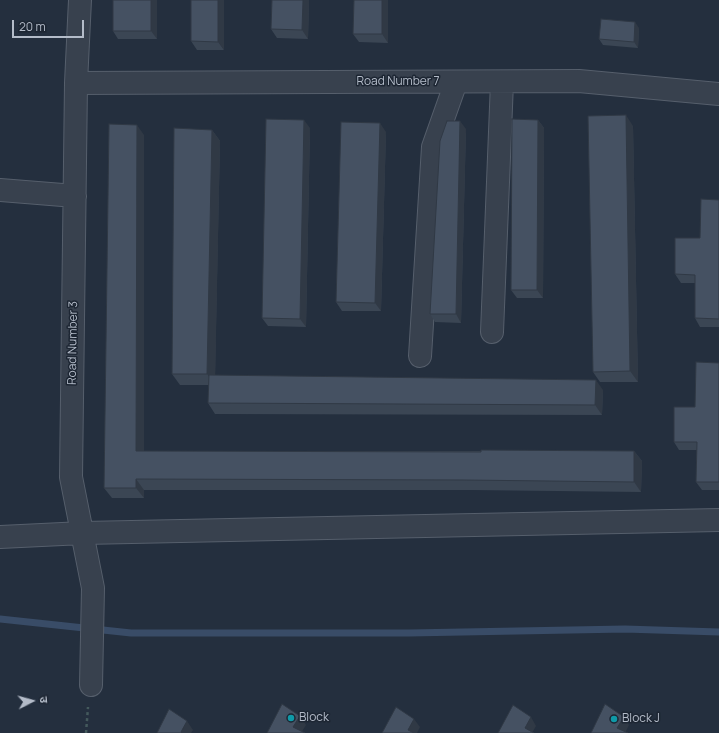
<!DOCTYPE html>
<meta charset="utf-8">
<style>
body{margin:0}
#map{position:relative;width:719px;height:733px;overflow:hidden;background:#242f3e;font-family:Manrope,"Noto Sans Devanagari",sans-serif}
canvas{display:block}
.north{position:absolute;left:12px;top:681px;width:40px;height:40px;-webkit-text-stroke:3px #1d2633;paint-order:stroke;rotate:84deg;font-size:11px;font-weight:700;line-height:16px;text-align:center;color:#b4bcc9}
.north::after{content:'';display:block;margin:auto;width:14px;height:18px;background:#b4bcc9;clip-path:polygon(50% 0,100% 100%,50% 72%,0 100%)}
.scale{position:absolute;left:12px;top:20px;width:72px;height:18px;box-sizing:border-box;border:2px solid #b4bcc9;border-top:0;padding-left:5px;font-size:12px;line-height:14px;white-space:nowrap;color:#b4bcc9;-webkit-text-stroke:3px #1d2633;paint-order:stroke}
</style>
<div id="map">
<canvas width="719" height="733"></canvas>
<div class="north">उ</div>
<div class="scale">20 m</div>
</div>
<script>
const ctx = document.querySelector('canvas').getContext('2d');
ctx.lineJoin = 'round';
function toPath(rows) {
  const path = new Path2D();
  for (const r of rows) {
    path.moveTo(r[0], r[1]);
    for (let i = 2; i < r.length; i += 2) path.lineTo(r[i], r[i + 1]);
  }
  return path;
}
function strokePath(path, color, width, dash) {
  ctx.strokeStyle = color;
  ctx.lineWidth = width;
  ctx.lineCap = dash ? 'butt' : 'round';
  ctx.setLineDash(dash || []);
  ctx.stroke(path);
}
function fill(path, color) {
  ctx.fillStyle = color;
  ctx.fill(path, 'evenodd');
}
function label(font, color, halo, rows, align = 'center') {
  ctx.font = font + ' Manrope,sans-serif';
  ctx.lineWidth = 3;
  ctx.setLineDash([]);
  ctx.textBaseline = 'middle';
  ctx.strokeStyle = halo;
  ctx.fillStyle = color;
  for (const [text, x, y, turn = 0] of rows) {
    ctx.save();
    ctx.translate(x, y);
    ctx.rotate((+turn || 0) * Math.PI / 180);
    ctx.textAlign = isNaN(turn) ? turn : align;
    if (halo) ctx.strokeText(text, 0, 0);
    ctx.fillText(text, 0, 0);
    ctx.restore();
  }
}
strokePath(toPath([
 [0,619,131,633,409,633,625,629,719,632]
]), '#394c67', 7);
const minor = toPath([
 [80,0,76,83,71,477,93,588,91,685],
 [76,83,579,81,719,94],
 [0,190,75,196],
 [492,332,502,82],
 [420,356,433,147,456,82],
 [0,537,83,533,719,520]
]);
strokePath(minor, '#565f6c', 24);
strokePath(toPath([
 [86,733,88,707]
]), '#44595c', 2.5, [3, 3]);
strokePath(minor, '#38414e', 22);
fill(toPath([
 [157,0,157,39,118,39,113,31],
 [191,0,224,50,197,50,191,41],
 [272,0,309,0,308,39,277,38,271,29],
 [354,0,388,0,388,43,359,42,353,34],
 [639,28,638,48,603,45,599,39],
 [538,120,544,128,543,298,517,298,511,290],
 [633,126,638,382,600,382,593,372],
 [310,128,306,327,268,326,262,318],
 [466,129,461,323,435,322,430,314],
 [212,130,220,141,215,375,603,390,602,415,215,414,208,403,209,385,180,385,172,374],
 [386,132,381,311,342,311,336,302],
 [144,135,144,451,634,451,642,461,641,492,471,490,144,490,144,498,112,498,104,488],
 [719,200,719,327,700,327,695,318,695,283,681,283,675,274,700,238],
 [719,363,719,490,702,490,696,482,697,450,679,450,674,442,695,407]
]), '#3b4654');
fill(toPath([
 [151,0,157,0,157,39,151,31],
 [218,0,224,0,224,50,218,42],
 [303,0,309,0,308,39,302,30],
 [382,0,388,0,388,43,382,34],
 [635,22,639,28,638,48,634,42],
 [626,115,633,126,638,382,630,371],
 [304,120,310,128,306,327,300,319],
 [538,120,544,128,543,298,537,290],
 [460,121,466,129,461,323,456,314],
 [380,123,386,132,381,311,375,303],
 [137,125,144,135,144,461,136,451],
 [212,130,220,141,215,385,207,374],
 [596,380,603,390,602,415,595,405],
 [634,451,642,461,641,492,634,482],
 [136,479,144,490,144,498,136,488],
 [300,716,306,725,301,733,293,727],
 [531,717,536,726,532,733,525,728],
 [624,717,629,725,625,733,617,728],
 [414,719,420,727,417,733,410,733,408,730],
 [187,721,193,730,191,733,181,733,181,732]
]), '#303945');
const building = toPath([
 [113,0,151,0,151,31,113,31,113,0],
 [191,0,218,0,218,42,191,41,191,0],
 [272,0,303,0,302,30,271,29,272,0],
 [354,0,382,0,382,34,353,34,354,0],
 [601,19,635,22,634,42,599,39,601,19],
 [626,115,630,371,593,372,588,116,626,115],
 [266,119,304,120,300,319,262,318,266,119],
 [512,119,538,120,537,290,511,290,512,119],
 [447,121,460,121,456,314,430,314,440,141,447,121],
 [341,122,380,123,375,303,336,302,341,122],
 [109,124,137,125,136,451,481,452,481,450,634,451,634,482,464,480,136,479,136,488,104,488,109,124],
 [174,128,212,130,207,374,172,374,174,128],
 [701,199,719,200,719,319,695,318,695,275,675,274,675,238,700,238,701,199],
 [696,362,719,363,719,482,696,482,697,442,674,442,674,407,695,407,696,362],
 [209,375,596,380,595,405,208,403,209,375],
 [282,704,300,716,293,727,305,733,267,733,282,704],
 [605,704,624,717,617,728,628,733,591,733,605,704],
 [513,705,531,717,525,728,534,733,498,733,513,705],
 [396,707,414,719,408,730,414,733,382,733,396,707],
 [169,709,187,721,181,732,182,733,157,733,169,709]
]);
fill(building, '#455162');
strokePath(building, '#303945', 1);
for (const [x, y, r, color] of [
 [291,718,4,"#0f9aa8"],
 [614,719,4,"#0f9aa8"]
]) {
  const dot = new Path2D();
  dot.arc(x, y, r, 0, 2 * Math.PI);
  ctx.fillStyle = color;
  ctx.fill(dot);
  strokePath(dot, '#1d2633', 1.5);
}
label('12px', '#b4bcc9', '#1d2633', [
 ["Road Number 7",398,82],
 ["Road Number 3",73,343,-89]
]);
label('12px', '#b4bcc9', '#1d2633', [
 ["Block",299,718],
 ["Block J",622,719]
], 'left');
</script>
